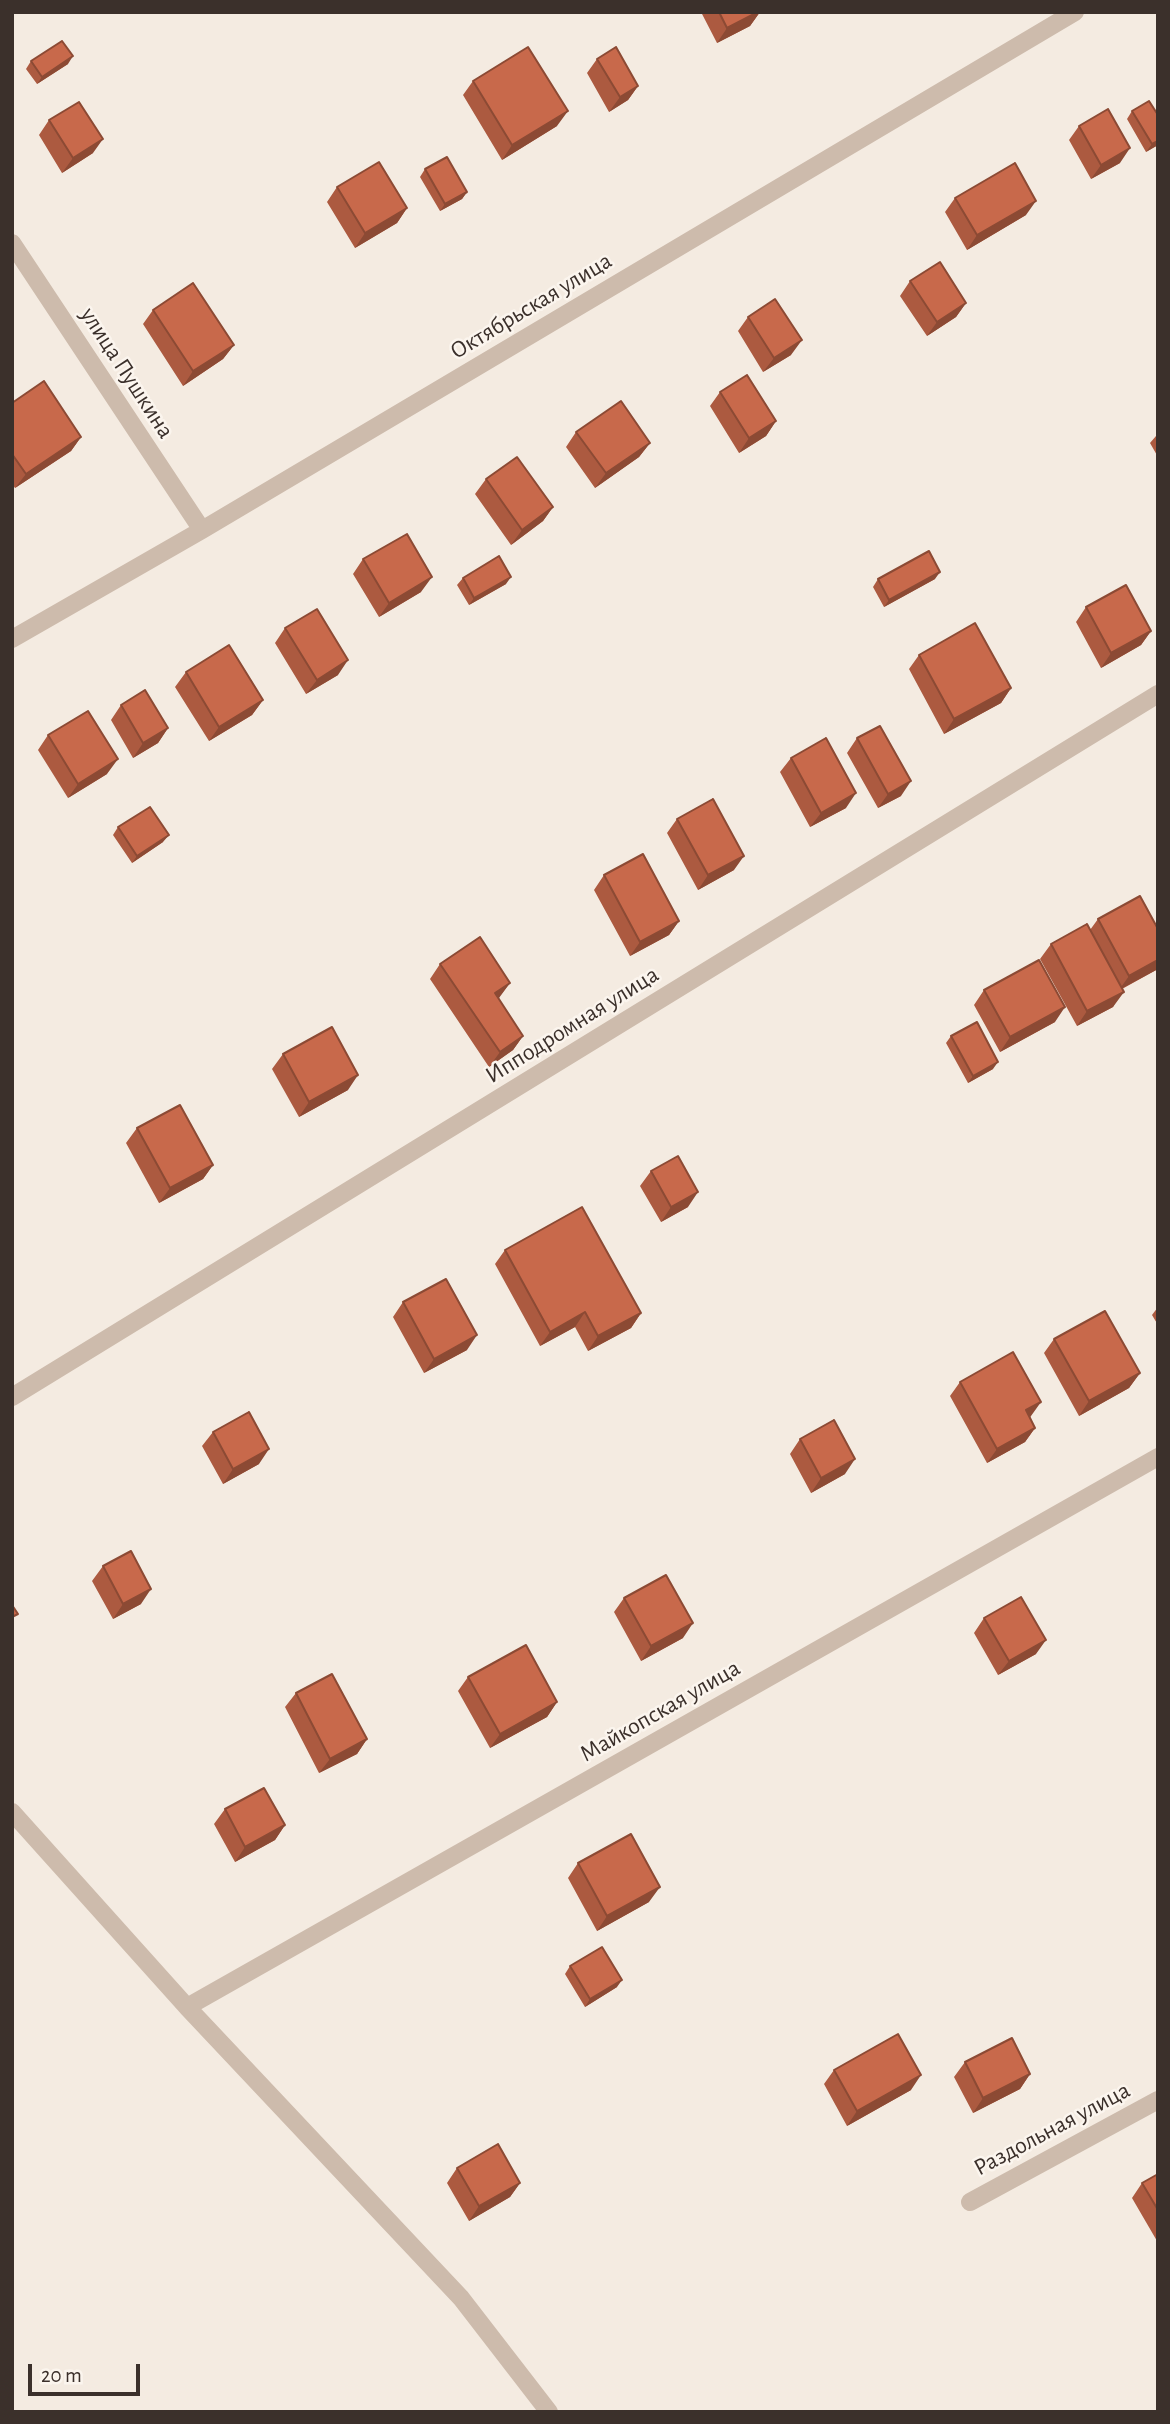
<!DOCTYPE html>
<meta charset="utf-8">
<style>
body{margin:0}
#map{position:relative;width:1170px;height:2424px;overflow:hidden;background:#f4ebe1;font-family:"Alegreya Sans",sans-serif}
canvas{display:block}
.frame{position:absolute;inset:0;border:14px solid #3b302b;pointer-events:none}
.scale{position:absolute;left:28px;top:2364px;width:112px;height:32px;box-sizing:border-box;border:4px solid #3b302b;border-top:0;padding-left:9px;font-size:21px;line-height:24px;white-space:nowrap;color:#3b302b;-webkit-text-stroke:5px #fbf5ee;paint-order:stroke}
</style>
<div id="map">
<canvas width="1170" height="2424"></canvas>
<div class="frame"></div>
<div class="scale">20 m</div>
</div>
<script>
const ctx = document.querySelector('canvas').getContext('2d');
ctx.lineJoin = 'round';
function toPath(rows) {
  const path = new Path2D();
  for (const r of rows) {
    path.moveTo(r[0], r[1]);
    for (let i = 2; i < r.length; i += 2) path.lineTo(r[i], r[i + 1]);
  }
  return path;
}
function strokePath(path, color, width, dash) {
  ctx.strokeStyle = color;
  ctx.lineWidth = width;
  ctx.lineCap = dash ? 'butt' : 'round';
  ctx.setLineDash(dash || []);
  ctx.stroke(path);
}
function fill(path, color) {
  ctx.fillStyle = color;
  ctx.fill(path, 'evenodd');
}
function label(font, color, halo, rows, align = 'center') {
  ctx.font = font + ' "Alegreya Sans",sans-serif';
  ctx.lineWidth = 5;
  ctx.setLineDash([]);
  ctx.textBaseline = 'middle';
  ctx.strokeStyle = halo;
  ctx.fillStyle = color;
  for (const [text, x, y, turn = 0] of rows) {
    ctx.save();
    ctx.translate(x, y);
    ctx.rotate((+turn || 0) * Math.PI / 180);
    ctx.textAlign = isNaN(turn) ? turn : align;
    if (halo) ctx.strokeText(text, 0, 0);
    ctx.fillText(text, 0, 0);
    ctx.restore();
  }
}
strokePath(toPath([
 [12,243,202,530],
 [12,639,202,530,1075,12],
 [12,1397,1158,694],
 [12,1812,187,2007,461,2298,549,2412],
 [187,2007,1158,1457],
 [970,2202,1158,2100]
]), '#cdbbac', 18);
fill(toPath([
 [701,12,760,12,750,26,717,43],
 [597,59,638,86,628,100,609,112,587,73],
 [31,61,68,64,37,84,26,69],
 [473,81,557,126,502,160,463,95],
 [1132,111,1158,115,1158,145,1146,152,1127,119],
 [49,120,93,153,62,173,39,135],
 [1079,126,1120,163,1091,179,1069,140],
 [425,169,467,192,462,199,440,211,420,177],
 [337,187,407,208,397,223,355,248,327,202],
 [955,198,1026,215,967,250,945,212],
 [910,281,966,303,956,317,927,336,900,296],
 [153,310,234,345,223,359,183,386,143,324],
 [748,317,791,355,763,372,738,331],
 [720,392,776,421,766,436,739,453,710,406],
 [12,403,81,437,71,451,15,488,12,484],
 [576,432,650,443,639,457,595,488,566,447],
 [1158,435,1158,457,1150,443,1156,436],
 [486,479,553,507,543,521,511,545,475,494],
 [363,559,421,592,379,617,353,574],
 [463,578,506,584,469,605,457,585],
 [878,579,935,579,884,607,873,587],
 [1086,607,1151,631,1141,645,1101,668,1076,622],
 [285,628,338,675,306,694,275,643],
 [919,655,1011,688,1001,703,944,734,909,669],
 [186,672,263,700,252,715,209,741,175,687],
 [121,705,168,728,158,743,133,758,111,720],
 [48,735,107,774,68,798,38,750],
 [857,738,901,796,878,808,847,753],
 [791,758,846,808,810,827,780,772],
 [677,819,734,870,698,890,667,833],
 [118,827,163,842,132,863,113,835],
 [604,875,679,921,669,935,630,956,594,890],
 [1098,919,1158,929,1158,969,1122,989,1113,1007,1077,1026,1040,959,1051,944,1090,930],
 [440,964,510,983,498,998,523,1036,513,1050,489,1067,430,979],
 [984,990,1055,1022,1000,1052,974,1005],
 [951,1036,993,1069,968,1083,946,1043],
 [283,1054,348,1090,299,1117,272,1069],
 [137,1128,213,1165,203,1179,159,1203,126,1143],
 [651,1171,688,1207,661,1222,640,1186],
 [505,1250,641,1313,631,1328,588,1351,575,1327,540,1346,495,1264],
 [403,1302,467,1350,424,1373,393,1317],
 [1158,1307,1158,1325,1152,1315],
 [1054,1339,1140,1373,1129,1388,1079,1416,1044,1353],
 [960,1382,1031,1416,1030,1417,1035,1428,1025,1442,987,1463,950,1396],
 [213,1432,259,1464,223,1484,202,1446],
 [800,1439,845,1474,811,1493,790,1454],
 [103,1566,141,1604,113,1619,92,1581],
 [624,1598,683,1638,641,1661,614,1612],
 [984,1618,1036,1654,998,1675,974,1633],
 [468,1677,557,1702,547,1717,490,1748,458,1691],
 [296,1693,367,1739,357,1754,319,1773,285,1707],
 [225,1809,285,1825,275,1840,235,1862,214,1824],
 [578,1863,649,1902,597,1931,568,1878],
 [570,1966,617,1987,585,2007,565,1974],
 [965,2062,1030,2074,1020,2089,973,2113,954,2077],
 [834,2070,911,2090,847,2126,824,2084],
 [457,2168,520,2183,510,2197,469,2221,447,2183],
 [1158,2174,1158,2241,1157,2241,1132,2198,1142,2183]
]), '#ac5a40');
fill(toPath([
 [758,12,760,12,750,26,717,43,727,28],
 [73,56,68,64,37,84,42,77],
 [638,86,628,100,609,112,620,97],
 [568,111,557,126,502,160,512,145],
 [103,139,93,153,62,173,73,158],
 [1158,141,1158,145,1146,152,1152,144],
 [1130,148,1120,163,1091,179,1101,165],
 [467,192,462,199,440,211,445,204],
 [1036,201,1026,215,967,250,977,235],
 [407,208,397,223,355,248,365,233],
 [966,303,956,317,927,336,937,322],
 [802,340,791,355,763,372,774,358],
 [234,345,223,359,183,386,193,371],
 [776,421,766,436,739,453,749,438],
 [81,437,71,451,15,488,26,474],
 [650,443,639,457,595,488,606,473],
 [553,507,543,521,511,545,522,530],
 [940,572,935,579,884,607,889,600],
 [432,577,421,592,379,617,389,603],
 [511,577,506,584,469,605,474,598],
 [1151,631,1141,645,1101,668,1111,653],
 [348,660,338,675,306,694,317,680],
 [1011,688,1001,703,944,734,954,719],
 [263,700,252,715,209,741,219,727],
 [168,728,158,743,133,758,143,743],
 [118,759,107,774,68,798,78,784],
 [911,781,901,796,878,808,888,794],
 [856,793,846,808,810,827,821,813],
 [169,835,163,842,132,863,137,856],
 [744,856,734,870,698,890,708,875],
 [679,921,669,935,630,956,640,942],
 [1158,960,1158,969,1119,990,1129,976],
 [510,983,499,998,485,1008,495,993],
 [1124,992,1113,1007,1077,1026,1087,1011],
 [1065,1007,1055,1022,1000,1052,1010,1037],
 [523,1036,513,1050,489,1067,500,1052],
 [998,1062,993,1069,968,1083,973,1076],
 [358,1075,348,1090,299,1117,309,1102],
 [213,1165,203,1179,159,1203,170,1188],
 [698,1192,688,1207,661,1222,671,1207],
 [585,1312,575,1327,540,1346,550,1332],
 [641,1313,631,1328,588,1351,598,1336],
 [477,1335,467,1350,424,1373,434,1359],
 [1140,1373,1129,1388,1079,1416,1089,1401],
 [1041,1402,1031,1416,1016,1425,1026,1410],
 [1035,1428,1025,1442,987,1463,997,1449],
 [269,1449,259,1464,223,1484,233,1469],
 [855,1459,845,1474,811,1493,821,1478],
 [151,1589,141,1604,113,1619,123,1604],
 [693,1623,683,1638,641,1661,651,1646],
 [1046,1640,1036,1654,998,1675,1009,1661],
 [557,1702,547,1717,490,1748,500,1734],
 [367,1739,357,1754,319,1773,330,1759],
 [285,1825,275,1840,235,1862,245,1847],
 [660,1887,649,1902,597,1931,607,1916],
 [622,1980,617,1987,585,2007,590,1999],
 [1030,2074,1020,2089,973,2113,983,2098],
 [921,2075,911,2090,847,2126,857,2111],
 [520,2183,510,2197,469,2221,479,2206]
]), '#8c4a34');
const building = toPath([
 [719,12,758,12,727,28,719,12],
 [62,41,73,56,42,77,31,61,62,41],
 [528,47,568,111,512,145,473,81,528,47],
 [616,47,638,86,620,97,597,59,616,47],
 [1149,101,1158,115,1158,141,1152,144,1132,111,1149,101],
 [79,102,103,139,73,158,49,120,79,102],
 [1108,109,1130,148,1101,165,1079,126,1108,109],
 [447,157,467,192,445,204,425,169,447,157],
 [379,162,407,208,365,233,337,187,379,162],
 [1015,163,1036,201,977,235,955,198,1015,163],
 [940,262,966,303,937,322,910,281,940,262],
 [193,283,234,345,193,371,153,310,193,283],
 [775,299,802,340,774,358,748,317,775,299],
 [747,375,776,421,749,438,720,392,747,375],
 [44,381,81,437,26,474,12,454,12,403,44,381],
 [621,401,650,443,606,473,576,432,621,401],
 [517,457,553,507,522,530,486,479,517,457],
 [407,534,432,577,389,603,363,559,407,534],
 [929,551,940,572,889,600,878,579,929,551],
 [499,556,511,577,474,598,463,578,499,556],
 [1126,585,1151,631,1111,653,1086,607,1126,585],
 [317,609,348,660,317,680,285,628,317,609],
 [975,623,1011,688,954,719,919,655,975,623],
 [229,645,263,700,219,727,186,672,229,645],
 [145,690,168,728,143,743,121,705,145,690],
 [88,711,118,759,78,784,48,735,88,711],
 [880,726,911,781,888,794,857,738,880,726],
 [826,738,856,793,821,813,791,758,826,738],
 [713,799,744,856,708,875,677,819,713,799],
 [150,807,169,835,137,856,118,827,150,807],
 [643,854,679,921,640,942,604,875,643,854],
 [1140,896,1158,929,1158,960,1129,976,1098,919,1140,896],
 [1087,924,1124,992,1087,1011,1051,944,1087,924],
 [480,937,510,983,495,993,523,1036,500,1052,440,964,480,937],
 [1039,960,1065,1007,1010,1037,984,990,1039,960],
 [977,1022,998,1062,973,1076,951,1036,977,1022],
 [332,1027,358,1075,309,1102,283,1054,332,1027],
 [180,1105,213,1165,170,1188,137,1128,180,1105],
 [678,1156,698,1192,671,1207,651,1171,678,1156],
 [582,1207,641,1313,598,1336,585,1312,550,1332,505,1250,582,1207],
 [446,1279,477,1335,434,1359,403,1302,446,1279],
 [1105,1311,1140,1373,1089,1401,1054,1339,1105,1311],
 [1013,1352,1041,1402,1026,1410,1035,1428,997,1449,960,1382,1013,1352],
 [249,1412,269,1449,233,1469,213,1432,249,1412],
 [834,1420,855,1459,821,1478,800,1439,834,1420],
 [131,1551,151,1589,123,1604,103,1566,131,1551],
 [666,1575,693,1623,651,1646,624,1598,666,1575],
 [1021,1597,1046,1640,1009,1661,984,1618,1021,1597],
 [12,1605,18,1614,12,1617,12,1605],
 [526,1645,557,1702,500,1734,468,1677,526,1645],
 [332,1674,367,1739,330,1759,296,1693,332,1674],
 [264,1788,285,1825,245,1847,225,1809,264,1788],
 [631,1834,660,1887,607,1916,578,1863,631,1834],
 [602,1947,622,1980,590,1999,570,1966,602,1947],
 [898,2034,921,2075,857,2111,834,2070,898,2034],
 [1012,2038,1030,2074,983,2098,965,2062,1012,2038],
 [498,2144,520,2183,479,2206,457,2168,498,2144],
 [1158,2174,1158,2210,1142,2183,1158,2174]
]);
fill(building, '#c8694b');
strokePath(building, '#8c4a34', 2);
label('24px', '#3b302b', '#fbf5ee', [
 ["Октябрьская улица",531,306,-31],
 ["улица Пушкина",127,373,57],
 ["Ипподромная улица",572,1025,-32],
 ["Майкопская улица",660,1711,-30],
 ["Раздольная улица",1052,2129,-28]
]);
</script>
